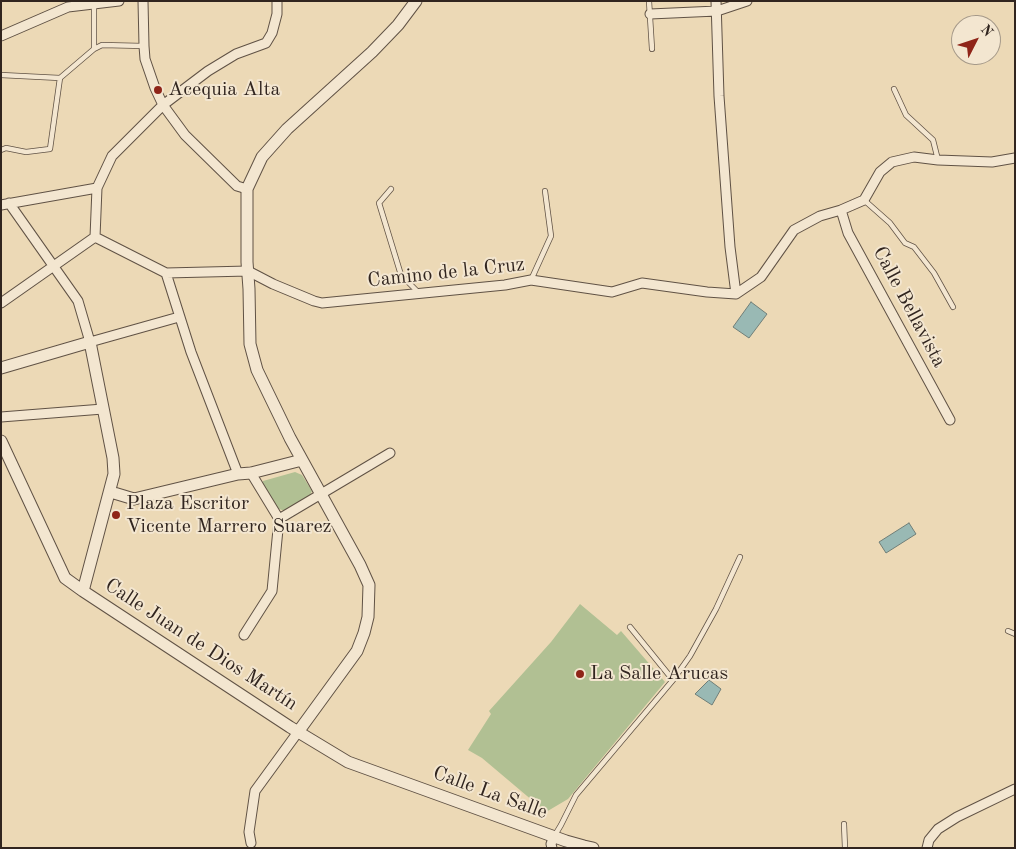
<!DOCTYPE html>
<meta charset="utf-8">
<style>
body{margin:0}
#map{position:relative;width:1016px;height:849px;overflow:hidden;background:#ecd9b6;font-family:"Old Standard TT",serif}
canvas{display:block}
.frame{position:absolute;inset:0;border:2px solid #31251f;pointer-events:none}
.north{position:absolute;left:951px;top:15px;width:50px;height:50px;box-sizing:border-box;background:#f3e6d0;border:1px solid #a59989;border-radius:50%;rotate:49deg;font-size:14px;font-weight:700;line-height:20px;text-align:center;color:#31251f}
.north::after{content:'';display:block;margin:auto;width:18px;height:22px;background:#8f2418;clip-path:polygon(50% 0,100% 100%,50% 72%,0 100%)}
</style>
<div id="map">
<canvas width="1016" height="849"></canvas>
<div class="frame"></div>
<div class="north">N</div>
</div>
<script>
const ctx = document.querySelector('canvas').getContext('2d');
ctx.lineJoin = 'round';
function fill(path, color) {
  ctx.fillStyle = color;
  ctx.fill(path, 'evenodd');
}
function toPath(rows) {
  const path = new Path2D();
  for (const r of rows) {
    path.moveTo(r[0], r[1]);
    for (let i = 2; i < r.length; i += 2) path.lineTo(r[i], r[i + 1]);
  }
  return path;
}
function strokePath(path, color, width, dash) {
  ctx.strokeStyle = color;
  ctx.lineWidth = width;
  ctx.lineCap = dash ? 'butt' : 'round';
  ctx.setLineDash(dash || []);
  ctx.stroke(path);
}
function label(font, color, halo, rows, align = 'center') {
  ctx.font = font + ' "Old Standard TT",serif';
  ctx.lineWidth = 4;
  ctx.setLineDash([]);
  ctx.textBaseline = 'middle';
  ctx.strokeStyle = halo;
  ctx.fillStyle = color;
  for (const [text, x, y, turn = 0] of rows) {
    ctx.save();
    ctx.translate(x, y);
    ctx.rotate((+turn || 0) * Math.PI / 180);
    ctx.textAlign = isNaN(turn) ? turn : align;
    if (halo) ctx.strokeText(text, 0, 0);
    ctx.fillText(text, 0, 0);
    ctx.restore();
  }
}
fill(toPath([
 [295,472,302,475,312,491,309,497,285,511,276,508,262,486,263,481],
 [580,604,617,635,621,631,665,682,568,799,546,812,482,758,468,750,491,714,489,711,551,642]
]), '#b1c093');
const water = toPath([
 [751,302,767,314,749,338,733,327,751,302],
 [909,523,916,534,886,553,879,542,909,523],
 [709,680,721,689,712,705,695,694,709,680]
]);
fill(water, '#99b9b4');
strokePath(water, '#6f7e78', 1);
const service = toPath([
 [649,1,652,49],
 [94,49,94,4],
 [1,75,60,78,94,49,102,45,144,46],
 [894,89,906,115,933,140,938,160],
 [1,150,6,148,26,152,50,149,60,78],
 [391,189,379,203,401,275,418,292],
 [864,200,890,223,905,243,914,247,934,273,953,307],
 [531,280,551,236,545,191],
 [630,627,673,680],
 [1008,631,1015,634],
 [844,824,845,848],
 [555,835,561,825,576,795,673,680,690,656,716,609,740,557]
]);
const minor = toPath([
 [143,1,144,46,145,59,155,88,163,105,185,135,237,186,247,189],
 [716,1,719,96,730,247,736,294],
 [650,14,717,11,747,1],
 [1,36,68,7,119,1],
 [9,203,78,301,90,342,179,317],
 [1,205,97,188],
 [841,210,848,233,950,420],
 [95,237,166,273,248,271,273,284,314,301,322,303,505,285,531,280,612,292,642,283,707,292,736,294,761,277,794,230,820,216,841,210,864,200,880,172,892,162,914,157,938,160,992,162,1015,158],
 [95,237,97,188,112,156,163,105,208,71,236,54,266,43,272,33,277,14,277,1],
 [166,273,191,352,238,474],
 [1,303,95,237],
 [1,417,103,409],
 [251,473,279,519],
 [279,519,390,453],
 [244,635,272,591,279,519],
 [251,843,249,832,255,791,298,732],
 [552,848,551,844,554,836],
 [927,848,929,840,938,829,957,817,1015,789]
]);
const tertiary = toPath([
 [1,368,90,342,113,458,114,474,83,591],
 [1,441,65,578,83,591,290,727,348,762,566,841,584,846,593,848],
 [110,491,114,493,134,499,238,474,251,473,302,460],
 [298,732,357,651,364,633,368,617,369,585,360,565,290,438,257,370,250,344,249,289,247,262,247,189,262,157,287,129,372,52,398,25,416,1]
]);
strokePath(service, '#605245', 6);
strokePath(minor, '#605245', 11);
strokePath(tertiary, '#605245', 13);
strokePath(service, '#f3e6d0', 4.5);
strokePath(minor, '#f3e6d0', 9);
strokePath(tertiary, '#f3e6d0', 11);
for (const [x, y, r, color] of [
 [158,90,5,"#8f2418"],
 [116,515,5,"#8f2418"],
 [580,674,5,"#8f2418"]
]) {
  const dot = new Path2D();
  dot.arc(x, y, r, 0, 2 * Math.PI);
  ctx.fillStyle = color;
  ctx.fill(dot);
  strokePath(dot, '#f3e6d0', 2);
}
label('20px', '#31251f', '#f3e6d0', [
 ["Acequia Alta",168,90],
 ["Plaza Escritor",126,504],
 ["Vicente Marrero Suarez",126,527],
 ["La Salle Arucas",590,674]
], 'left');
label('20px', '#31251f', '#f3e6d0', [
 ["Camino de la Cruz",446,273,-6],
 ["Calle Bellavista",909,307,62],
 ["Calle Juan de Dios Martín",201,645,33],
 ["Calle La Salle",490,793,20]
]);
</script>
